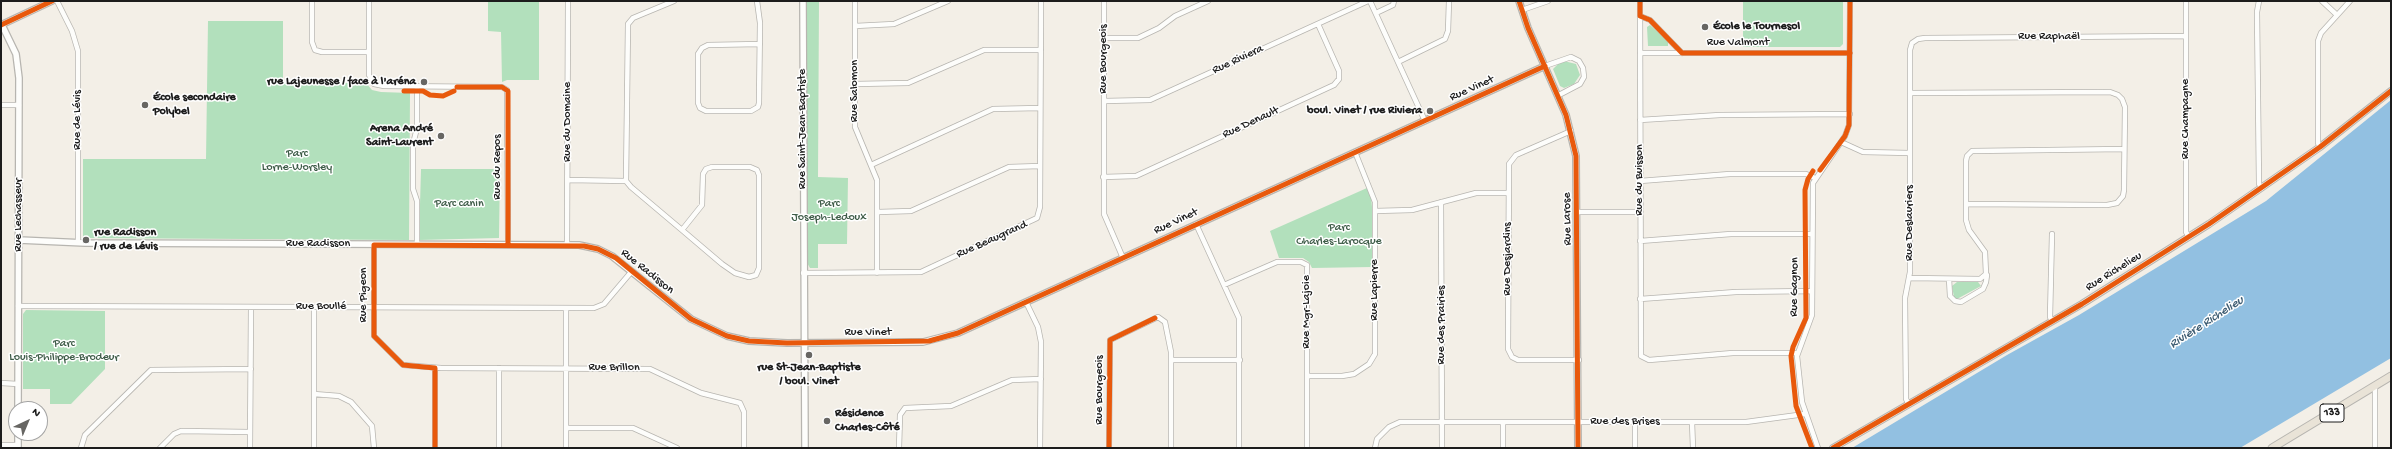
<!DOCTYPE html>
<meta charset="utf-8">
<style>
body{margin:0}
#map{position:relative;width:2392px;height:449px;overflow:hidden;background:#f3efe7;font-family:"Gochi Hand",sans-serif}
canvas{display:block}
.frame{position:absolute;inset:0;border:2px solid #1c1c1c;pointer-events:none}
.north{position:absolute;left:8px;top:401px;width:40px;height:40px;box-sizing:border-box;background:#fff;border:1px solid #a4a4a4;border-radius:50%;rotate:44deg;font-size:11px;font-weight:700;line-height:16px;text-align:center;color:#1c1c1c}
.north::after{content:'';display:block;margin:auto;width:14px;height:18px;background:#676663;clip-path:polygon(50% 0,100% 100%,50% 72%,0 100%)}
</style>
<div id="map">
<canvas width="2392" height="449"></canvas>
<div class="frame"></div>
<div class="north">N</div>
</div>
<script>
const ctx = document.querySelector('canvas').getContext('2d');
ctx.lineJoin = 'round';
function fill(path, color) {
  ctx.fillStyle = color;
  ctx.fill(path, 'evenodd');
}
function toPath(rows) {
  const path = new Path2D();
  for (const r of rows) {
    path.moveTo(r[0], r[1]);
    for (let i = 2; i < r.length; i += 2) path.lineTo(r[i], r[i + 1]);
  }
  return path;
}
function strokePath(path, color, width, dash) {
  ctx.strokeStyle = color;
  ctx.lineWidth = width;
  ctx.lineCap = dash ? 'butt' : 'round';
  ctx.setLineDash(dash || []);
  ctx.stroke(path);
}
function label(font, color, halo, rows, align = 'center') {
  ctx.font = font + ' "Gochi Hand",sans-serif';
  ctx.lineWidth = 3;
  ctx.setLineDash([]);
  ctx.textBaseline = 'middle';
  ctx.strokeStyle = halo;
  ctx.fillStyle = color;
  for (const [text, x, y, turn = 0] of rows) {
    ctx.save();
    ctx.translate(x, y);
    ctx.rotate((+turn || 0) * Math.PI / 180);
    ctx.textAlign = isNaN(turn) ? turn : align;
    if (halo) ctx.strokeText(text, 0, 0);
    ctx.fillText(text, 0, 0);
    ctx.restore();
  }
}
fill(toPath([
 [488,1,539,1,539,80,507,80,502,82,501,32,488,31],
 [807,1,819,1,818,177,848,178,847,244,818,244,818,268,810,268,806,261],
 [1743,1,1843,1,1843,44,1840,47,1743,47],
 [208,21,283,21,283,83,366,83,372,90,381,92,410,93,409,240,83,238,83,159,206,159],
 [1650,25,1668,41,1668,46,1648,46,1647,27],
 [1564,61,1576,64,1580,75,1574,84,1564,88,1560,86,1553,69,1558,64],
 [421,169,500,169,499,238,419,240],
 [1367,188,1371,196,1372,207,1372,267,1312,268,1309,262,1303,258,1279,258,1270,231],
 [1957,282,1978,282,1981,286,1957,299,1954,297,1952,286],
 [26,310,105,311,105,369,71,404,50,404,50,389,23,389,23,314]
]), '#b2e0bc');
fill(toPath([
 [2391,100,2391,358,2240,448,1852,448,2007,355,2079,315,2266,201]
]), '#92c0e1');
const minor = toPath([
 [57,1,72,31,78,51,78,242],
 [312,1,312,42,315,50,322,52,369,52],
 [369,1,369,75,374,84,384,86,502,87,507,90,508,244],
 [757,1,760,23,759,103,758,107,751,111,706,111,700,108,698,103,698,54,702,48,708,45,760,44],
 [855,1,855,127,877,180,877,273],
 [1104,1,1104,214,1123,258],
 [1370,1,1425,121],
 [1640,1,1641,356,1649,360,1733,353,1797,353],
 [2186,1,2186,232,2189,237],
 [2259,1,2257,12,2259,184,2262,188],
 [2322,1,2337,15],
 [1522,10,1548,1],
 [1376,13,1393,5,1394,1],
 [1640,16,1650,20,1682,53],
 [855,26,894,24,948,1],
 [1104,38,1138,38,1159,28,1175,16,1208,1],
 [1640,53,1850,53],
 [1398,62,1445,39,1448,31,1449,1],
 [1545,66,1571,57,1579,61,1583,68,1584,77,1580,84,1559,95],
 [855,84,908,83,984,50,1041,50],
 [1910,93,2110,92,2118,95,2122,99,2125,107,2124,190,2123,196,2117,203,2107,205,1966,204],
 [1104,101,1150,100,1368,1],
 [1,105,19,105],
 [1640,120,1720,115,1850,114],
 [1571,131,1516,155,1509,164,1508,349,1512,357,1518,360,1579,360],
 [1841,142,1863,152,1910,153],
 [2320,147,2318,143,2318,41,2321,33,2350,1],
 [871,165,993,109,1040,108],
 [1103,177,1136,176,1334,85,1339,79,1339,71,1318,24],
 [568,180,626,181,631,187,682,230,722,264,735,273,749,277,756,275,759,268,759,175,757,170,750,167,712,167,706,169,703,174,702,205,682,230],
 [626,181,628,24,633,18,674,1],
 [1640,181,1730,174,1806,174,1815,178],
 [1441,202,1442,448],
 [1375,211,1412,210,1476,193,1508,193],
 [878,212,911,211,1009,167,1040,166],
 [1578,212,1640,212],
 [1196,224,1239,318,1239,448],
 [1640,241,1731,234,1812,234],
 [567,244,568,1],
 [374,245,374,336,403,365,441,368,650,369,701,393,740,403,744,412,744,448],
 [417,245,417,201,413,189,413,144,417,128,417,87],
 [803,273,921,272,1037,218,1040,207,1041,1],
 [1910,278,1980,279,1986,274,1985,252,1969,230,1966,220,1966,161,1967,156,1972,151,2124,149],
 [1949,279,1950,296,1955,301,1961,302,1983,289,1986,282,1987,275],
 [1224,285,1277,262,1301,262,1307,265,1307,448],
 [1640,299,1736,292,1812,291],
 [1026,302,1038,327,1041,342,1040,448],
 [18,306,594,308,604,304,632,271],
 [2052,321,2050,317,2052,234],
 [1171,360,1240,360],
 [1307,376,1342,376,1354,374,1369,364,1375,354,1375,202,1355,152],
 [1,383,18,384],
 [2375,387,2375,448],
 [314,394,339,396,351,402,372,426,374,448],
 [1908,403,1906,399,1905,298,1910,272,1910,50,1912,43,1918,39,1925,38,2186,36],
 [1635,422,1635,448],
 [1692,422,1693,448],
 [1503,423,1503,448],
 [566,428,633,428,677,448],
 [1,445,18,445],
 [81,448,85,435,151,370,251,369],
 [160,448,174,434,181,431,250,432],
 [250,448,251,307],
 [314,448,314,307],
 [435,448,435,368],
 [499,448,499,368],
 [566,448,566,308],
 [899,448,900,415,905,408,951,406,1012,380,1041,379],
 [1109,448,1110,340,1158,317,1165,322,1171,352,1171,448],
 [1375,448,1377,439,1389,427,1400,422,1746,422,1805,414],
 [1818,448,1802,402,1797,356,1812,315,1813,183,1845,136,1849,125,1850,1]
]);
const tertiary = toPath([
 [803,1,805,448],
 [1519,1,1528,28,1566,115,1576,156,1578,448],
 [1,25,52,1],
 [2,25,16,54,19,78,18,409],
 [19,240,85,243,579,245,598,249,612,256,691,319,727,336,749,341,787,343,923,342,958,333,1545,66],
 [18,433,18,448]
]);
const secondary = toPath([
 [1833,448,2082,304,2209,224,2320,147,2391,91]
]);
const primary = toPath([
 [2272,448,2391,376]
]);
strokePath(minor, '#b7b5b0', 6);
strokePath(tertiary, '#b7b5b0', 8);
strokePath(secondary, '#b7b5b0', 8);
strokePath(primary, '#b7b5b0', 9);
strokePath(minor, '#fdfdfb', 4.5);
strokePath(tertiary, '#fdfdfb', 5.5);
strokePath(secondary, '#f5f2ed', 6);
strokePath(primary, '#e9e3d7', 7);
strokePath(toPath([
 [1519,1,1528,28,1566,115,1576,156,1578,448],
 [1640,1,1640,16,1650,20,1682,53,1850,53],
 [1,25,52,1],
 [457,87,502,87,508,91,508,244],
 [404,91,423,91,430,95,443,96,454,91],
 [1820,170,1845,136,1849,125,1850,1],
 [435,448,435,368,403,365,374,336,374,245,584,246,598,249,616,258,691,319,727,336,749,341,787,343,929,341,958,333,1545,66],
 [1109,448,1110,340,1155,318],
 [1812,448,1796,406,1791,356,1793,347,1806,318,1805,190,1808,179,1813,171],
 [1833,448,2082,304,2209,224,2320,147,2391,91]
]), '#e8590c', 5);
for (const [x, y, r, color] of [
 [1705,27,4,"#676663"],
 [424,82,4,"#676663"],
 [145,105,4,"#676663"],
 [1430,111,4,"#676663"],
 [441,136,4,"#676663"],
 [86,240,4,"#676663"],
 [809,355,4,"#676663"],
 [827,421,4,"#676663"]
]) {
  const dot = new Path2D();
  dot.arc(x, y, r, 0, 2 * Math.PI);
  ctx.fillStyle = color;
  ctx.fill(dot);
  strokePath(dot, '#fff', 1.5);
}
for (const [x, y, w] of [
 [2332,413,24]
]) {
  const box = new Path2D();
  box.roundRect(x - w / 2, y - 9, w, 18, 3);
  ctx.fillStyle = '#fff';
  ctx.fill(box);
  strokePath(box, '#1c1c1c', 1);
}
label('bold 11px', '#1c1c1c', null, [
 ["133",2332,413]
]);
label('bold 12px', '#1c1c1c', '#fff', [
 ["École le Tournesol",1713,27],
 ["rue Lajeunesse / face à l'aréna",416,82,"right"],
 ["École secondaire",153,98],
 ["Polybel",153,112],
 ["boul. Vinet / rue Riviera",1422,111,"right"],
 ["Arena André",433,129,"right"],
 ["Saint-Laurent",433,143,"right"],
 ["rue Radisson",94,233],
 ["/ rue de Lévis",94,247],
 ["rue St-Jean-Baptiste",809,368,"center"],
 ["/ boul. Vinet",809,382,"center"],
 ["Résidence",835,414],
 ["Charles-Côté",835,428]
], 'left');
label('12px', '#1c1c1c', '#fff', [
 ["Rue Raphaël",2049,37],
 ["Rue Valmont",1738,43],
 ["Rue Bourgeois",1104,59,-90],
 ["Rue Riviera",1238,60,-25],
 ["Rue Vinet",1472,89,-24],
 ["Rue Salomon",855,91,-90],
 ["Rue Champagne",2186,119,-90],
 ["Rue de Lévis",78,120,-90],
 ["Rue du Domaine",568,122,-90],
 ["Rue Denault",1251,123,-25],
 ["Rue Saint-Jean-Baptiste",803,129,-90],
 ["Rue du Repos",498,167,-90],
 ["Rue du Buisson",1640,180,-90],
 ["Rue Lechasseur",19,215,-90],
 ["Rue Larose",1568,219,-91],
 ["Rue Vinet",1176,222,-25],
 ["Rue Deslauriers",1910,223,-90],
 ["Rue Beaugrand",992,240,-24],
 ["Rue Radisson",318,244],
 ["Rue Desjardins",1508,259,-90],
 ["Rue Radisson",647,272,39],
 ["Rue Richelieu",2114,272,-32],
 ["Rue Gagnon",1795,287,-89],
 ["Rue Lapierre",1375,290,-90],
 ["Rue Pigeon",364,295,-90],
 ["Rue Boullé",321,307],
 ["Rue Mgr-Lajoie",1307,312,-90],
 ["Rue des Prairies",1442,325,-90],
 ["Rue Vinet",868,333],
 ["Rue Brillon",614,368],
 ["Rue Bourgeois",1100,390,-90],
 ["Rue des Brises",1625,422]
]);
label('12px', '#3e5c48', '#fff', [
 ["Parc",297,154],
 ["Lorne-Worsley",297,168],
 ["Parc canin",459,204],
 ["Parc",829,204],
 ["Joseph-Ledoux",829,218],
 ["Parc",1339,228],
 ["Charles-Larocque",1339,242],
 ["Parc",64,344],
 ["Louis-Philippe-Brodeur",64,358]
]);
label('italic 13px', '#3e5d73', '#fff', [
 ["Rivière Richelieu",2207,323,-33]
]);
</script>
